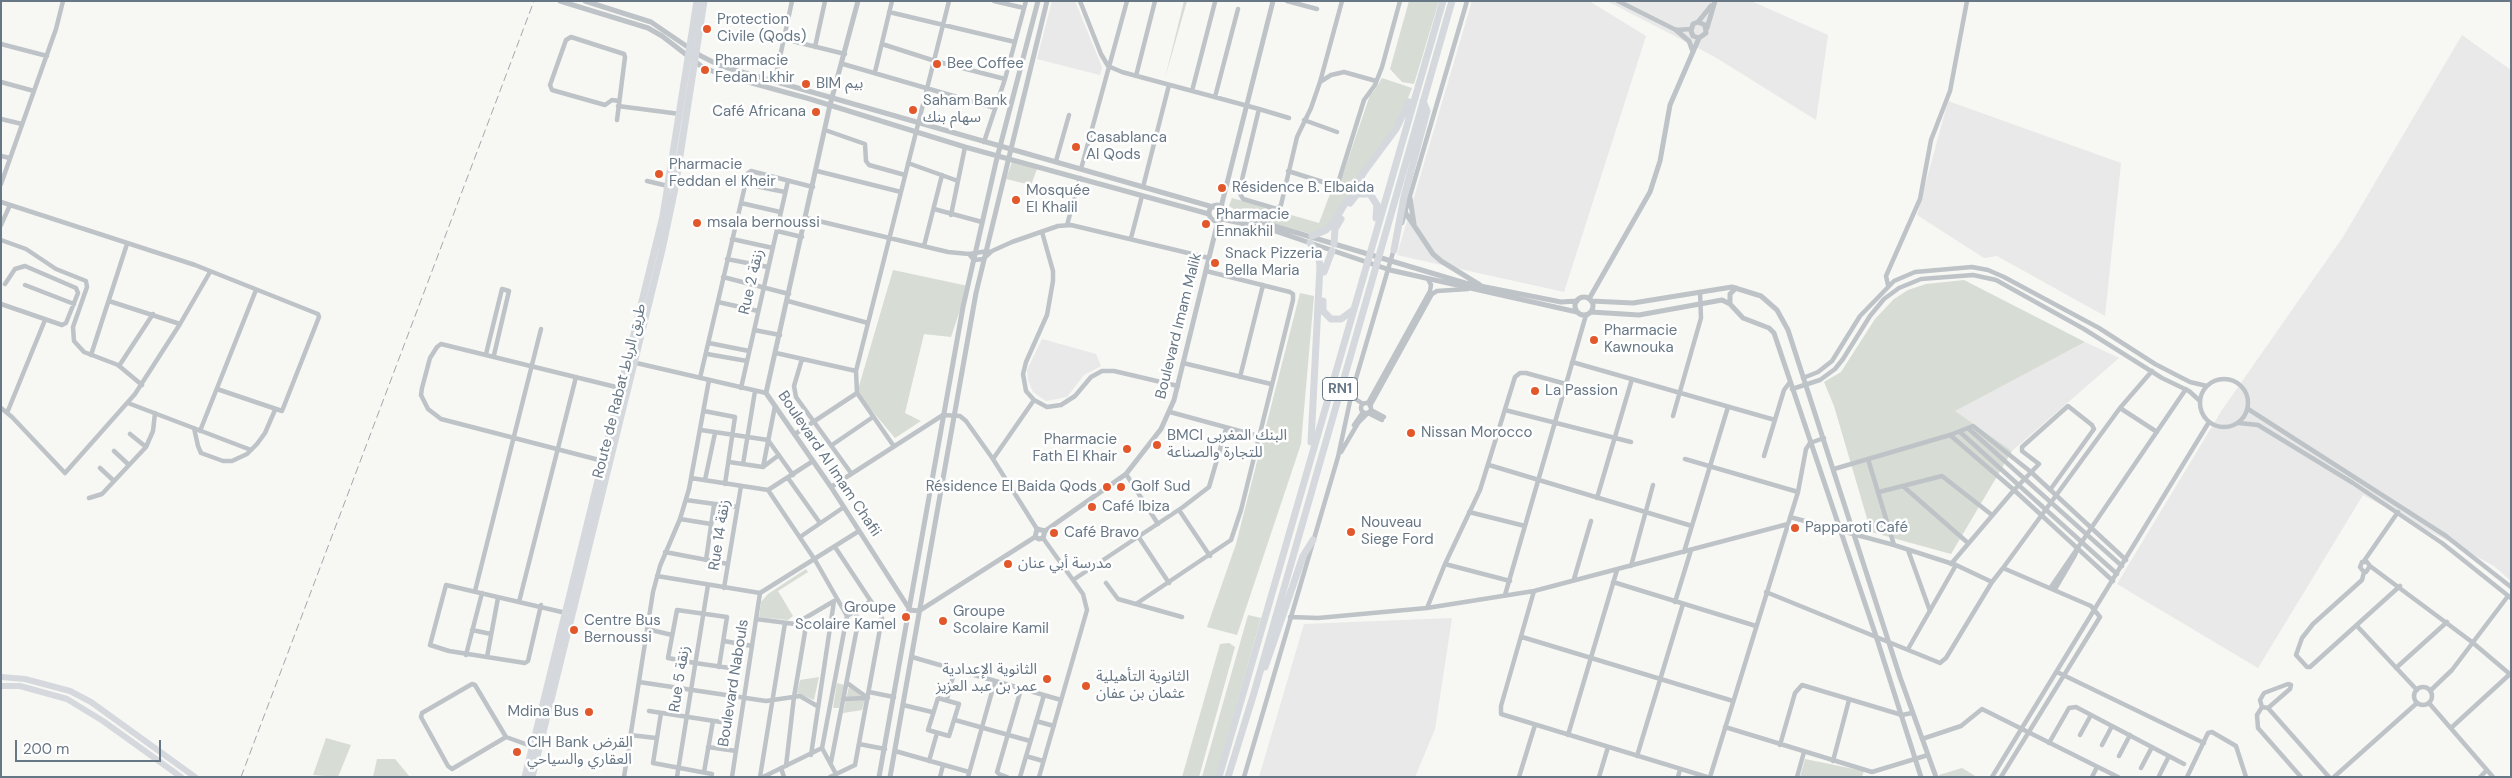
<!DOCTYPE html>
<meta charset="utf-8">
<style>
body{margin:0}
#map{position:relative;width:2512px;height:778px;overflow:hidden;background:#f7f7f4;font-family:"DM Sans",sans-serif}
canvas{display:block}
.frame{position:absolute;inset:0;border:2px solid #677785;pointer-events:none}
.scale{position:absolute;left:15px;top:740px;width:146px;height:22px;box-sizing:border-box;border:2px solid #677785;border-top:0;padding-left:6px;font-size:15px;line-height:18px;white-space:nowrap;color:#677785;-webkit-text-stroke:4px #fff;paint-order:stroke}
</style>
<div id="map">
<canvas width="2512" height="778"></canvas>
<div class="frame"></div>
<div class="scale">200 m</div>
</div>
<script>
const ctx = document.querySelector('canvas').getContext('2d');
ctx.lineJoin = 'round';
function fill(path, color) {
  ctx.fillStyle = color;
  ctx.fill(path, 'evenodd');
}
function toPath(rows) {
  const path = new Path2D();
  for (const r of rows) {
    if (r.length === 3) {
      path.moveTo(r[0] + r[2], r[1]);
      path.arc(r[0], r[1], r[2], 0, 2 * Math.PI);
      continue;
    }
    path.moveTo(r[0], r[1]);
    for (let i = 2; i < r.length; i += 2) path.lineTo(r[i], r[i + 1]);
  }
  return path;
}
function strokePath(path, color, width, dash) {
  ctx.strokeStyle = color;
  ctx.lineWidth = width;
  ctx.lineCap = dash ? 'butt' : 'round';
  ctx.setLineDash(dash || []);
  ctx.stroke(path);
}
function label(font, color, halo, rows, align = 'center') {
  ctx.font = font + ' "DM Sans","Noto Sans Arabic",sans-serif';
  ctx.lineWidth = 5;
  ctx.setLineDash([]);
  ctx.textBaseline = 'middle';
  ctx.strokeStyle = halo;
  ctx.fillStyle = color;
  for (const [text, x, y, turn = 0] of rows) {
    ctx.save();
    ctx.translate(x, y);
    ctx.rotate((+turn || 0) * Math.PI / 180);
    ctx.textAlign = isNaN(turn) ? turn : align;
    if (halo) ctx.strokeText(text, 0, 0);
    ctx.fillText(text, 0, 0);
    ctx.restore();
  }
}
fill(toPath([
 [1052,1,1075,1,1102,67,1100,75,1037,59],
 [1472,1,1589,1,1646,36,1564,292,1397,255],
 [1607,1,1751,1,1828,35,1816,120,1715,57],
 [2462,35,2511,70,2511,581,2494,566,2363,495,2258,668,2117,584,2222,410,2343,237],
 [1948,101,2121,163,2105,316,1997,256,1984,258,1917,215],
 [1042,339,1096,354,1101,366,1084,375,1067,397,1046,401,1033,392,1028,380,1027,370],
 [2085,342,2119,358,2012,451,1954,411],
 [1452,618,1435,729,1415,777,1259,777,1304,624]
]), '#e8e9e8');
fill(toPath([
 [1184,1,1187,1,1165,78],
 [1409,1,1439,1,1414,84,1402,82,1390,69],
 [1382,78,1412,88,1403,111,1332,228,1315,235,1243,215,1229,206,1232,198,1319,223,1333,186,1340,183,1370,95,1374,91],
 [1012,162,1037,169,1031,185,1006,179],
 [893,270,968,286,951,337,924,334,905,413,921,421,895,438,857,393],
 [1964,280,2085,342,1955,411,2012,451,1951,554,1871,532,1834,406,1824,382,1841,372,1875,319,1894,299,1908,290,1926,284],
 [1300,293,1314,296,1301,444,1237,635,1207,627,1236,544],
 [806,569,808,572,778,591,793,616,788,620,759,617,761,602,768,594],
 [1248,615,1261,618,1216,777,1202,777],
 [1229,643,1235,647,1199,777,1182,777,1220,644],
 [819,677,814,700,797,693,800,680],
 [850,682,866,695,862,710,843,713],
 [837,683,844,685,839,708,833,708],
 [326,738,351,745,338,777,313,775],
 [377,759,395,759,410,777,373,777],
 [1805,759,1864,771,1862,777,1800,777],
 [1962,768,1977,777,1940,777,1939,775]
]), '#d7dcd4');
strokePath(toPath([
 [994,1,1024,8],
 [1080,1,1101,54,1108,66,1122,72,1259,109,1239,192,1243,199,1277,209,1281,205,1297,137,1311,108,1320,82,1342,1],
 [1287,1,1317,9],
 [1618,1,1676,30,1691,29],
 [889,12,1015,42],
 [784,39,845,54],
 [1,44,47,56],
 [882,44,935,61,1005,79],
 [815,47,825,1],
 [843,64,995,108],
 [875,72,892,1],
 [1136,76,1155,1],
 [775,80,792,1],
 [1,82,34,91],
 [1320,82,1331,75,1344,72,1376,81],
 [1192,91,1215,2],
 [1215,97,1238,9],
 [618,106,680,114],
 [1259,109,1289,118],
 [1,119,22,124],
 [617,120,625,57,624,54,571,37,566,40,550,85,552,90,605,105,612,100,619,101],
 [1304,120,1337,132],
 [825,130,865,144,866,161,869,165,905,175],
 [984,142,1005,79,1026,1],
 [1,156,10,158],
 [1056,161,1069,115],
 [908,163,958,181],
 [1081,169,1127,1],
 [817,171,901,192],
 [1288,171,1326,183,1335,183,1339,180,1364,100,1375,85,1382,67,1400,1],
 [647,181,668,186],
 [1,184,56,29,63,1],
 [745,184,785,192],
 [1143,187,1169,85],
 [1,202,195,265,318,314,319,317,282,411,217,389],
 [741,203,780,212],
 [934,209,982,222],
 [951,215,965,147],
 [806,218,948,252,969,254,988,251],
 [1402,223,1467,1],
 [1,225,10,205],
 [1067,225,1080,178],
 [777,231,802,237],
 [1042,232,1053,271,1053,281,1047,315,1026,362,1023,374,1026,391,1034,400,1047,407,1061,405,1075,396,1091,377,1102,371,1114,371,1178,386],
 [1131,238,1142,196],
 [732,239,773,248],
 [1,240,26,249,56,269,86,281,87,287,73,327,74,341,84,352,118,365,142,385],
 [924,246,942,175],
 [969,254,974,260,983,259,992,251,1012,242,1058,226,1071,225,1209,258],
 [727,259,768,267],
 [723,277,789,294],
 [25,285,74,304],
 [1888,285,1886,276,1920,199,1931,140,1950,91,1967,1],
 [109,301,180,324],
 [788,301,868,323],
 [718,302,758,311],
 [1,304,62,325,66,323,78,293,76,288,25,266,15,269,5,284],
 [754,330,780,335],
 [709,343,749,351],
 [776,353,856,371],
 [486,354,502,289,509,291,494,355],
 [707,354,747,361],
 [91,355,127,244],
 [802,359,794,386,796,397,851,473],
 [632,362,766,393],
 [1572,362,1775,420],
 [1183,363,1271,384],
 [119,366,153,314],
 [1240,377,1263,285],
 [700,378,748,173,751,171,813,187],
 [1803,378,1818,372,1832,361,1860,316,1894,281,1915,272,1972,267,1988,270,2004,277,2099,328,2155,364,2190,382,2207,386],
 [2224,403,24],
 [741,388,788,181],
 [1792,389,1820,380,1835,369,1843,359,1870,316,1884,299,1899,288,1921,279,1973,275,1996,280,2084,329,2162,378,2189,391,2200,401],
 [857,393,856,371,949,1],
 [1351,396,1363,404],
 [128,403,251,450],
 [1368,403,1430,291,1431,285,1428,279],
 [1366,408,5],
 [1370,406,1432,294,1437,291,1468,289],
 [1,408,12,417,65,473,135,394,180,324,210,272],
 [2120,408,2157,432],
 [2248,409,2446,536,2511,587],
 [1371,410,1384,417],
 [1505,410,1631,442],
 [704,411,735,417,725,484],
 [1170,412,1258,436],
 [7,413,45,320],
 [1368,413,1382,420],
 [1673,416,1701,318,1700,292],
 [2239,423,2258,425,2353,483,2442,543,2511,598],
 [1354,425,1363,412],
 [194,428,198,446,201,453,223,461,232,461,247,454,257,444,265,433,275,410],
 [1969,429,2122,566],
 [701,430,768,440,793,475],
 [200,431,256,290],
 [1960,432,2117,574],
 [130,434,146,447],
 [795,434,857,393,893,445],
 [1950,435,2014,490,1951,564],
 [832,445,873,417],
 [114,451,129,465],
 [1341,452,1358,423,1368,413],
 [1764,456,1784,390,1790,382],
 [993,459,1034,400],
 [1685,459,1798,492],
 [1868,459,1894,545],
 [603,461,441,419,428,409,421,395,422,388,430,358,437,347,441,344,620,388],
 [729,462,763,467,779,455],
 [743,464,755,391],
 [1489,465,1692,526],
 [763,467,775,406],
 [100,468,114,481],
 [1834,469,1950,435,1973,426,2031,472,2126,560],
 [1126,474,1158,524],
 [691,478,768,490,813,461],
 [788,478,820,523],
 [705,480,715,433],
 [831,487,943,415,960,416,966,421,993,459,1037,529],
 [1904,487,1968,543],
 [2050,490,2094,429,2092,425,2068,406,2022,447,2022,451,2039,464,2014,490,2113,581],
 [1879,492,1942,476,1992,515],
 [89,498,102,494,146,447,153,431,155,413],
 [1597,498,1632,379],
 [686,500,737,507],
 [1179,510,1210,556],
 [1469,512,1525,526],
 [1790,517,1894,545,1956,565,1992,582],
 [680,519,711,524],
 [1138,536,1169,583],
 [800,537,844,507],
 [1908,550,1930,611],
 [665,552,728,564],
 [1684,552,1728,407],
 [706,560,714,505],
 [2364,561,2398,512],
 [1445,564,1510,581],
 [1631,566,1653,485],
 [2370,566,2366,572,2363,571,2360,567,2362,562,2367,562,2370,566,2472,642,2511,675],
 [2003,568,2120,408,2152,371],
 [2364,572,2362,580,2313,624,2302,638,2296,655,2307,667,2310,667,2400,586],
 [657,576,760,593,859,531],
 [1574,579,1591,521],
 [1073,580,1183,507,1209,487,1226,429],
 [1613,582,1756,626],
 [1106,583,1118,599,1182,617],
 [2051,587,2186,389],
 [724,588,741,486],
 [2055,589,2075,555,2077,550],
 [475,591,541,329],
 [1534,591,1501,706,1501,714,1707,777],
 [1766,592,1940,663,1946,658,1992,582,2003,568,2091,606,2100,617,2001,777],
 [1505,595,1586,315],
 [498,598,487,657,525,663,528,661,541,605],
 [519,602,576,377],
 [1675,602,1691,550],
 [1136,604,1231,540,1241,510,1293,300,1293,294,1290,292,1206,271],
 [1427,608,1445,564,1480,490,1515,377,1520,373,1526,373,1566,384],
 [847,616,871,601],
 [1290,617,1318,618,1427,608,1534,591,1788,524],
 [756,619,795,624,834,601],
 [2357,626,2417,690],
 [647,629,672,635],
 [472,630,491,634],
 [1522,637,1733,701],
 [724,641,752,646],
 [1908,649,1956,565],
 [466,655,482,593],
 [487,657,449,651,430,645,446,585,566,613],
 [912,657,1061,700],
 [719,667,727,617,677,610,668,658,695,663,730,668],
 [2396,668,2447,622],
 [2057,672,2204,743],
 [639,682,766,701,800,696,817,706],
 [847,683,868,698],
 [2423,696,9],
 [2430,691,2452,670,2508,596],
 [869,692,894,697],
 [938,698,959,704,949,736,928,730,938,698],
 [844,699,865,698],
 [947,699,955,669],
 [2429,703,2493,777],
 [903,705,932,712],
 [2262,707,2260,700,2264,693,2288,684,2291,685,2290,689,2268,708],
 [649,711,721,722],
 [661,713,653,763,712,774],
 [955,720,1030,741],
 [1036,721,1054,726],
 [1725,727,1872,772,1928,755],
 [2451,728,2510,674],
 [630,735,656,738],
 [1568,735,1617,570],
 [2080,735,2091,715],
 [506,737,452,769,448,766,421,717,422,713,472,684,475,685,506,737,531,746],
 [1922,739,1961,726,1982,709,2118,777],
 [2049,743,2069,708,2076,707,2184,764],
 [859,744,885,749],
 [1780,745,1795,693,1802,685,1902,715,1912,713],
 [2102,745,2112,726],
 [708,747,736,751],
 [822,748,836,774],
 [895,751,969,772],
 [811,755,834,601],
 [1026,756,1043,761],
 [1637,756,1683,604],
 [2119,756,2130,735],
 [929,761,937,733],
 [1833,761,1849,700],
 [831,762,857,628,856,612],
 [786,766,794,697,805,632,802,619],
 [781,768,784,777],
 [2141,768,2152,747],
 [704,772,713,721],
 [2159,776,2169,756],
 [624,777,653,592,660,566,680,519,689,489,709,380],
 [677,777,708,585],
 [732,777,760,593],
 [760,777,785,623],
 [763,777,822,748,847,616,815,560,768,490],
 [830,777,855,765,882,618,835,547],
 [940,777,943,765],
 [968,777,995,681],
 [1007,777,999,774,997,772,1021,689],
 [1020,777,1044,695],
 [1039,777,1087,610,1083,594,1043,538],
 [1244,777,1338,457,1352,392,1394,249],
 [1519,777,1535,725],
 [1599,777,1608,747],
 [1678,777,1680,769],
 [1710,777,1798,492,1806,449,1810,443,1824,438],
 [1797,777,1804,752],
 [1992,777,2209,422],
 [2092,777,2097,767],
 [2187,777,2208,733,2212,732,2236,746,2246,777],
 [2301,777,2258,728,2257,715,2262,707,2268,708,2329,777],
 [2334,777,2417,703],
 [2480,777,2487,770]
]), '#bec3c7', 4.5);
strokePath(toPath([
 [560,1,648,28,662,36,701,66,719,74,810,99,965,147,1209,214],
 [585,1,651,22,701,56,721,66,1213,207],
 [858,1,830,105,766,393,831,487,910,610],
 [1698,22,1711,6],
 [1707,28,1715,1],
 [1676,30,1689,41,1693,52],
 [1410,198,1414,224],
 [1217,213,8],
 [1221,207,1273,1],
 [1224,211,1465,283,1561,302,1577,301],
 [1405,212,1433,254,1441,261,1480,285],
 [1222,219,1272,230,1390,270,1577,312],
 [1584,306,9],
 [1589,299,1650,192,1660,161,1670,105,1699,38,1706,33,1705,25,1698,22,1693,24,1691,31,1693,36,1699,38],
 [1591,301,1633,303,1732,287,1761,296,1777,310,1788,330,1900,677,1936,777],
 [1730,303,1730,294,1736,288],
 [1591,312,1639,315,1722,300,1730,304,1743,318,1769,328,1774,333,1876,636,1921,777],
 [1045,531,1126,474,1161,429,1174,400,1218,221],
 [1035,537,1037,529,1045,531],
 [1035,537,1039,539,1043,538,1045,531],
 [910,610,919,611,1035,537],
 [879,777,963,307,996,162,1038,1],
 [890,777,976,293,1047,1]
]), '#bec3c7', 5);
strokePath(toPath([
 [1,677,25,679,70,691,91,702,195,777],
 [1,686,20,686,67,699,103,721,181,777]
]), '#d5d9dd', 6);
strokePath(toPath([
 [525,777,663,216,697,1],
 [532,777,662,250,675,188,704,1]
]), '#d5d9dd', 7);
strokePath(toPath([
 [1350,203,1357,194,1370,194,1377,205,1376,218],
 [1312,236,1326,230,1334,222,1364,172,1396,129,1409,102],
 [1310,243,1318,253,1320,266,1311,442],
 [1334,244,1335,229,1341,219],
 [1394,250,1404,197,1427,111,1423,101],
 [1324,272,1332,251],
 [1323,301,1323,311,1331,319,1341,319,1353,310],
 [1265,667,1303,556,1313,540],
 [1219,777,1443,1],
 [1228,777,1254,693,1452,1]
]), '#d5d9dd', 7);
strokePath(toPath([
 [241,777,534,1]
]), '#a2a8ae', 1, [8, 4]);
for (const [x, y, r, color] of [
 [707,29,5,"#e2582a"],
 [937,64,5,"#e2582a"],
 [705,70,5,"#e2582a"],
 [806,84,5,"#e2582a"],
 [913,110,5,"#e2582a"],
 [816,112,5,"#e2582a"],
 [1076,147,5,"#e2582a"],
 [659,174,5,"#e2582a"],
 [1222,188,5,"#e2582a"],
 [1016,200,5,"#e2582a"],
 [697,223,5,"#e2582a"],
 [1206,224,5,"#e2582a"],
 [1215,263,5,"#e2582a"],
 [1594,340,5,"#e2582a"],
 [1535,391,5,"#e2582a"],
 [1411,433,5,"#e2582a"],
 [1157,445,5,"#e2582a"],
 [1127,449,5,"#e2582a"],
 [1107,487,5,"#e2582a"],
 [1121,487,5,"#e2582a"],
 [1092,507,5,"#e2582a"],
 [1795,528,5,"#e2582a"],
 [1351,532,5,"#e2582a"],
 [1054,533,5,"#e2582a"],
 [1008,564,5,"#e2582a"],
 [906,617,5,"#e2582a"],
 [943,621,5,"#e2582a"],
 [574,630,5,"#e2582a"],
 [1047,679,5,"#e2582a"],
 [1086,686,5,"#e2582a"],
 [589,712,5,"#e2582a"],
 [517,752,5,"#e2582a"]
]) {
  const dot = new Path2D();
  dot.arc(x, y, r, 0, 2 * Math.PI);
  ctx.fillStyle = color;
  ctx.fill(dot);
  strokePath(dot, '#fff', 2);
}
for (const [x, y, w] of [
 [1340,389,35]
]) {
  const box = new Path2D();
  box.roundRect(x - w / 2, y - 11.5, w, 23, 4);
  ctx.fillStyle = '#fff';
  ctx.fill(box);
  strokePath(box, '#677785', 1);
}
label('bold 14px', '#677785', null, [
 ["RN1",1340,389]
]);
label('15px', '#677785', '#fff', [
 ["Protection",717,20],
 ["Civile (Qods)",717,37],
 ["Pharmacie",715,61],
 ["Fedan Lkhir",715,78],
 ["Bee Coffee",947,64],
 ["BIM بيم",816,84],
 ["Saham Bank",923,101],
 ["سهام بنك",923,118],
 ["Café Africana",806,112,"right"],
 ["Casablanca",1086,138],
 ["Al Qods",1086,155],
 ["Pharmacie",669,165],
 ["Feddan el Kheir",669,182],
 ["Résidence B. Elbaida",1232,188],
 ["Mosquée",1026,191],
 ["El Khalil",1026,208],
 ["Pharmacie",1216,215],
 ["Ennakhil",1216,232],
 ["msala bernoussi",707,223],
 ["Snack Pizzeria",1225,254],
 ["Bella Maria",1225,271],
 ["Pharmacie",1604,331],
 ["Kawnouka",1604,348],
 ["La Passion",1545,391],
 ["Nissan Morocco",1421,433],
 ["BMCI البنك المغربي",1167,436],
 ["للتجارة والصناعة",1167,453],
 ["Pharmacie",1117,440,"right"],
 ["Fath El Khair",1117,457,"right"],
 ["Résidence El Baida Qods",1097,487,"right"],
 ["Golf Sud",1131,487],
 ["Café Ibiza",1102,507],
 ["Nouveau",1361,523],
 ["Siege Ford",1361,540],
 ["Papparoti Café",1805,528],
 ["Café Bravo",1064,533],
 ["مدرسة أبي عنان",1018,564],
 ["Groupe",896,608,"right"],
 ["Scolaire Kamel",896,625,"right"],
 ["Groupe",953,612],
 ["Scolaire Kamil",953,629],
 ["Centre Bus",584,621],
 ["Bernoussi",584,638],
 ["الثانوية الإعدادية",1037,670,"right"],
 ["عمر بن عبد العزيز",1037,687,"right"],
 ["الثانوية التأهيلية",1096,677],
 ["عثمان بن عفان",1096,694],
 ["Mdina Bus",579,712,"right"],
 ["CIH Bank القرض",527,743],
 ["العقاري والسياحي",527,760]
], 'left');
label('15px', '#677785', '#fff', [
 ["Rue 2 زنقة",752,282,-77],
 ["Boulevard Imam Malik",1179,326,-76],
 ["Route de Rabat طريق الرباط",620,391,-76],
 ["Boulevard Al Imam Chafii",829,464,56],
 ["Rue 14 زنقة",720,535,-81],
 ["Rue 5 زنقة",680,679,-81],
 ["Boulevard Nabouls",734,683,-81]
]);
</script>
